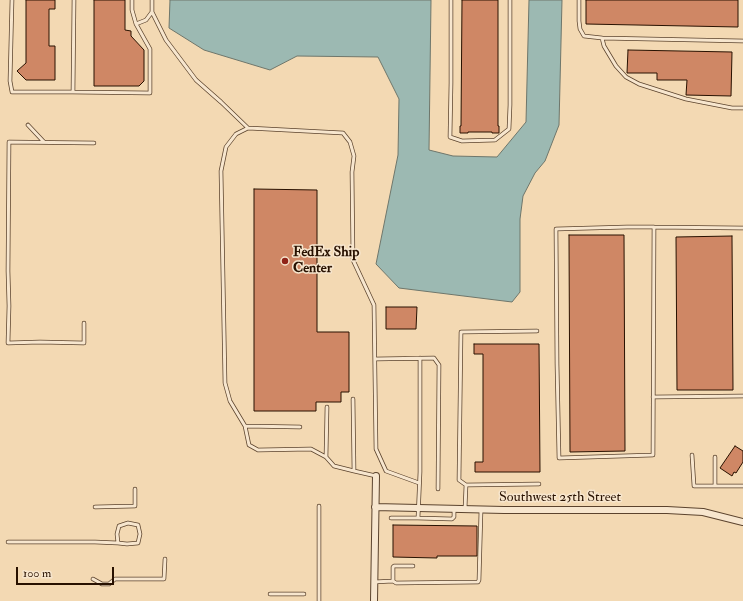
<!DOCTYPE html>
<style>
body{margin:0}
#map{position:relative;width:743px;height:601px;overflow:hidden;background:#f3d9b3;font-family:"IM FELL Double Pica",serif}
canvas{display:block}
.scale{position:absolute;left:16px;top:567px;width:98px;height:18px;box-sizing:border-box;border:2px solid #281100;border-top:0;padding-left:5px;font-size:12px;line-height:14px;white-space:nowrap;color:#281100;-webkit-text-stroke:3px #f7e6ce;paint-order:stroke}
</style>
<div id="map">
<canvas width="743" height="601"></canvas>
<div class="scale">100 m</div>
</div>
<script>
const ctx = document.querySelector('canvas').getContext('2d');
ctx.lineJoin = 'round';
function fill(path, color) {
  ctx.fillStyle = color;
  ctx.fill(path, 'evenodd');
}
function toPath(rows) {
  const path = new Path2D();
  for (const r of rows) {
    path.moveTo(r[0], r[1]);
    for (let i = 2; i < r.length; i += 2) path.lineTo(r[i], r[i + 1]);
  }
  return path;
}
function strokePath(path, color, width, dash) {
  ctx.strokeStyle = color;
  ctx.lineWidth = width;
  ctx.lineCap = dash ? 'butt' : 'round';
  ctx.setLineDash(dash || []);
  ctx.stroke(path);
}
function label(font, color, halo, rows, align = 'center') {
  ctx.font = font + ' "IM FELL Double Pica",serif';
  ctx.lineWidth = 3;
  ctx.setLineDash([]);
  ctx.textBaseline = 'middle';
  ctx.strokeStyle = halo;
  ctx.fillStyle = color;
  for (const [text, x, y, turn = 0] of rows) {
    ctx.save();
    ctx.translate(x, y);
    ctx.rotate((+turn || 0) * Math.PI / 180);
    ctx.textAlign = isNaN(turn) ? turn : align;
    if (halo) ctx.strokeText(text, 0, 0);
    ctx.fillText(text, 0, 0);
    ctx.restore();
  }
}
const water = toPath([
 [170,0,431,0,429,150,453,156,497,157,526,122,529,0,562,0,559,125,545,161,535,173,523,196,520,219,520,292,512,302,399,288,376,264,398,155,399,99,378,57,297,56,270,70,204,50,169,28,170,0]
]);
fill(water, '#9cb9b2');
strokePath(water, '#6e766b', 1);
const building = toPath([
 [26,0,55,0,55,9,49,9,49,46,55,46,55,80,26,80,17,71,26,63,26,0],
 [94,0,125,0,125,30,131,31,131,36,144,50,144,81,139,86,94,86,94,0],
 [462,0,498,0,498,126,499,126,499,133,492,133,492,132,468,132,468,133,460,133,460,126,461,126,462,0],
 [586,0,738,0,738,27,586,24,586,0],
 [628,50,732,52,731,96,686,95,687,80,657,80,657,73,627,73,628,50],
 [254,189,317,190,317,332,349,332,349,392,341,392,341,402,316,402,316,411,254,411,254,189],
 [569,235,624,235,625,451,570,452,569,235],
 [732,236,733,390,677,390,676,237,732,236],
 [386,307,417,307,416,329,386,329,386,307],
 [474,344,539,344,540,472,475,472,475,462,483,462,483,354,474,354,474,344],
 [735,446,743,451,743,462,736,473,734,472,732,476,720,468,735,446],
 [393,525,477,526,477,556,437,556,437,558,393,557,393,525]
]);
fill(building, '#cf8765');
strokePath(building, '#281100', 1);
const service = toPath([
 [12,0,10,81,12,92,73,92],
 [74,0,73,92,150,93,150,49,136,24,146,20,152,12,152,0],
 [132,0,132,10,136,24],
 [451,0,451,83,450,137,462,141,495,140,509,129,510,105,510,0],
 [579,0,579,21,580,29,584,36,602,38,743,41],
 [152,12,166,40,196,80,221,102,248,128],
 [602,38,604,46,616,66,626,77,639,84,686,99,732,108,743,108],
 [28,125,44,142],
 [654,227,653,455,559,458,557,364,556,229,627,227,654,227,740,228,743,228],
 [84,323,84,343,40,342,8,343,9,306,8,271,9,142,94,143],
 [420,358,420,472,418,518,452,519,454,517,454,509],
 [375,359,434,358,439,365,438,489],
 [653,397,743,396],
 [353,399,354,471,376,476],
 [327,407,326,457,334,466,354,471],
 [245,426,230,401,225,383,221,171,226,147,236,134,248,128,343,133,350,142,354,156,352,172,353,260,374,305,376,449,386,471,419,483],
 [300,427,245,426,249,445,258,450,311,449,326,457],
 [692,455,694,486,743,486],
 [715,457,715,486],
 [466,485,459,480,461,332,537,331],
 [95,507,135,506,135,489],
 [465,509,466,485,539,484],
 [391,518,418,518],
 [8,542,95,542,118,543,127,544,138,543,140,534,138,525,128,523,119,526,117,534,118,543],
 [93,579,102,584,109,584,115,579,164,579,165,559],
 [393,581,393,567,394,566,413,566],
 [374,582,393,581,396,583,478,582,479,580,481,510],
 [270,594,304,594],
 [319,601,319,506]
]);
const minor = toPath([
 [375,507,504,510,667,510,703,512,743,522],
 [374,601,376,476]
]);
strokePath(service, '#5b432d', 4.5);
strokePath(minor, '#5b432d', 8);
strokePath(service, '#f7e6ce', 3);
strokePath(minor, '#f7e6ce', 6);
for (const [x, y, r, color] of [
 [285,261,4,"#8f2418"]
]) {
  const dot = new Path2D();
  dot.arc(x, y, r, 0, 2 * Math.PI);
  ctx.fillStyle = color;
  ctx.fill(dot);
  strokePath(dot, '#f7e6ce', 1.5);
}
label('bold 14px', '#281100', '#f7e6ce', [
 ["FedEx Ship",293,253],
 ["Center",293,269]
], 'left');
label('14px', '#281100', '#f7e6ce', [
 ["Southwest 25th Street",560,498]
]);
</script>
